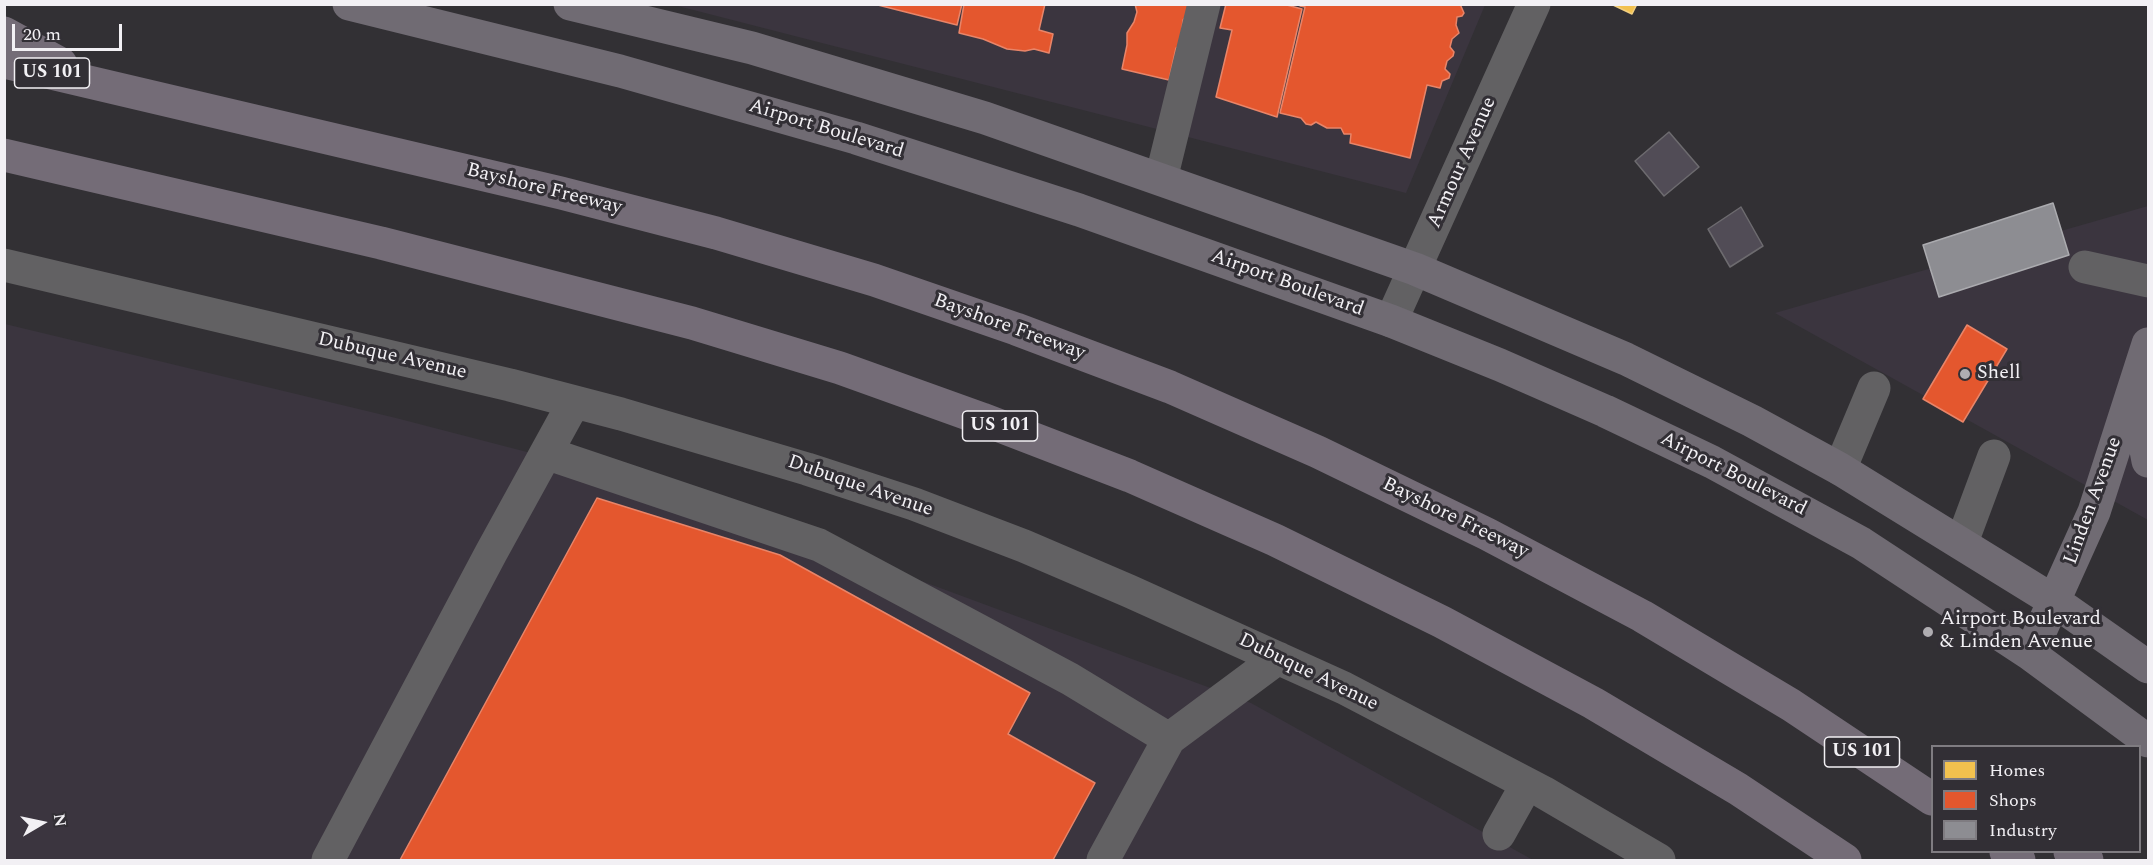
<!DOCTYPE html>
<style>
body{margin:0}
#map{position:relative;width:2153px;height:865px;overflow:hidden;background:#323034;font-family:Spectral,serif}
canvas{display:block}
.frame{position:absolute;inset:0;border:6px solid #f2f0f4;pointer-events:none}
.legend{position:absolute;left:1931px;top:745px;width:210px;height:108px;box-sizing:border-box;background:#322f35;border:2px solid #7f7c81;margin:0;padding:8px 10px;list-style:none;font-size:18px;color:#f2f0f4}
.legend li{display:flex;align-items:center;gap:12px;height:30px}
.legend b{width:30px;border:2px solid #7f7c81}
.north{position:absolute;left:12px;top:793px;width:60px;height:60px;-webkit-text-stroke:4px #322f35;paint-order:stroke;rotate:81deg;font-size:16px;font-weight:700;line-height:24px;text-align:center;color:#f2f0f4}
.north::after{content:'';display:block;margin:auto;width:21px;height:27px;background:#f2f0f4;clip-path:polygon(50% 0,100% 100%,50% 72%,0 100%)}
.scale{position:absolute;left:12px;top:24px;width:110px;height:27px;box-sizing:border-box;border:3px solid #f2f0f4;border-top:0;padding-left:8px;font-size:18px;line-height:21px;white-space:nowrap;color:#f2f0f4;-webkit-text-stroke:4px #322f35;paint-order:stroke}
</style>
<div id="map">
<canvas width="2153" height="865"></canvas>
<div class="frame"></div>
<ul class="legend">
<li><b style="height:16px;background:#f2c14e"></b>Homes</li>
<li><b style="height:16px;background:#e4572e"></b>Shops</li>
<li><b style="height:16px;background:#8d8d92"></b>Industry</li>
</ul>
<div class="north">N</div>
<div class="scale">20 m</div>
</div>
<script>
const ctx = document.querySelector('canvas').getContext('2d');
ctx.lineJoin = 'round';
function fill(path, color) {
  ctx.fillStyle = color;
  ctx.fill(path, 'evenodd');
}
function toPath(rows) {
  const path = new Path2D();
  for (const r of rows) {
    path.moveTo(r[0], r[1]);
    for (let i = 2; i < r.length; i += 2) path.lineTo(r[i], r[i + 1]);
  }
  return path;
}
function strokePath(path, color, width, dash) {
  ctx.strokeStyle = color;
  ctx.lineWidth = width;
  ctx.lineCap = dash ? 'butt' : 'round';
  ctx.setLineDash(dash || []);
  ctx.stroke(path);
}
function label(font, color, halo, rows, align = 'center') {
  ctx.font = font + ' Spectral,serif';
  ctx.lineWidth = 6;
  ctx.setLineDash([]);
  ctx.textBaseline = 'middle';
  ctx.strokeStyle = halo;
  ctx.fillStyle = color;
  for (const [text, x, y, turn = 0] of rows) {
    ctx.save();
    ctx.translate(x, y);
    ctx.rotate((+turn || 0) * Math.PI / 180);
    ctx.textAlign = isNaN(turn) ? turn : align;
    if (halo) ctx.strokeText(text, 0, 0);
    ctx.fillText(text, 0, 0);
    ctx.restore();
  }
}
fill(toPath([
 [674,5,1485,5,1406,193],
 [2148,206,2148,520,1775,313],
 [5,324,396,418,681,492,1251,703,1533,860,5,860]
]), '#3b353f');
const homes = toPath([
 [1611,4,1637,4,1632,14,1611,4]
]);
fill(homes, '#f2c14e');
strokePath(homes, '#f2cf80', 1.5);
const shops = toPath([
 [874,4,962,4,957,25,874,4],
 [964,4,1045,4,1039,30,1053,34,1049,53,1034,49,1025,51,1007,49,983,39,959,33,964,4],
 [1135,4,1188,4,1187,15,1183,20,1180,45,1176,48,1169,80,1122,69,1127,45,1127,33,1134,22,1137,12,1135,4],
 [1226,4,1283,4,1302,9,1277,117,1216,97,1232,30,1220,28,1226,4],
 [1301,4,1460,4,1464,13,1462,16,1457,17,1456,25,1459,33,1452,39,1450,47,1454,52,1453,56,1447,61,1445,69,1450,74,1449,78,1442,81,1440,88,1427,85,1410,158,1350,143,1351,134,1344,134,1341,128,1327,128,1316,122,1311,125,1306,124,1301,118,1280,113,1305,7,1300,6,1301,4],
 [1967,325,2007,349,1963,422,1923,399,1967,325],
 [597,498,780,555,1030,693,1008,734,1095,783,1053,860,400,860,597,498]
]);
fill(shops, '#e4572e');
strokePath(shops, '#e88569', 1.5);
const industry = toPath([
 [2053,203,2069,255,1939,297,1923,245,2053,203]
]);
fill(industry, '#8d8d92');
strokePath(industry, '#ababaf', 1.5);
const building = toPath([
 [1669,132,1699,167,1664,196,1635,161,1669,132],
 [1741,207,1763,246,1730,267,1708,229,1741,207]
]);
fill(building, '#514c56');
strokePath(building, '#6d6b6f', 1.5);
strokePath(toPath([
 [1161,179,1204,4],
 [4,265,510,385,621,414,807,469,914,504,1024,546,1129,591,1344,688,1543,792,1659,860],
 [2085,267,2148,281],
 [1391,321,1534,4],
 [546,453,819,545,1070,679,1169,739],
 [1840,469,1874,388],
 [1962,542,1994,456],
 [1499,834,1527,784],
 [328,860,491,553,574,402],
 [1103,860,1169,739,1278,658]
]), '#626163', 33);
strokePath(toPath([
 [349,4,620,71,856,138,1079,210,1391,321,1500,365,1605,411,1712,462,1861,543,2030,654,2148,741],
 [570,4,752,48,985,118,1415,269,1523,315,1626,359,1752,421,1840,469,2054,601,2148,667],
 [2135,392,2148,461],
 [2030,654,2094,512,2148,344]
]), '#706b73', 33);
strokePath(toPath([
 [4,33,61,64],
 [4,62,561,193,716,233,874,280,1016,329,1170,387,1318,452,1487,534,1642,616,1791,705,1932,799],
 [4,155,381,243,692,323,840,368,982,419,1130,476,1275,540,1442,622,1593,703,1738,789,1845,860],
 [2006,852,2019,860],
 [2070,852,2087,860]
]), '#746c77', 33);
for (const [x, y, r, color] of [
 [1965,374,6,"#afadb1"],
 [1928,632,6,"#afadb1"]
]) {
  const dot = new Path2D();
  dot.arc(x, y, r, 0, 2 * Math.PI);
  ctx.fillStyle = color;
  ctx.fill(dot);
  strokePath(dot, '#322f35', 2);
}
for (const [x, y, w] of [
 [52,73,75],
 [1000,426,75],
 [1862,752,75]
]) {
  const box = new Path2D();
  box.roundRect(x - w / 2, y - 15, w, 30, 4.5);
  ctx.fillStyle = '#322f35';
  ctx.fill(box);
  strokePath(box, '#f2f0f4', 1.5);
}
label('bold 18px', '#f2f0f4', null, [
 ["US 101",52,73],
 ["US 101",1000,426],
 ["US 101",1862,752]
]);
label('20px', '#f2f0f4', '#322f35', [
 ["Airport Boulevard",826,130,17],
 ["Armour Avenue",1463,163,-66],
 ["Bayshore Freeway",544,190,14],
 ["Airport Boulevard",1287,284,20],
 ["Bayshore Freeway",1009,328,20],
 ["Dubuque Avenue",392,357,13],
 ["Airport Boulevard",1733,475,27],
 ["Dubuque Avenue",860,487,19],
 ["Linden Avenue",2094,501,-70],
 ["Bayshore Freeway",1455,519,26],
 ["Dubuque Avenue",1308,673,26]
]);
label('20px', '#f2f0f4', '#322f35', [
 ["Shell",1977,374],
 ["Airport Boulevard",1940,620],
 ["& Linden Avenue",1940,643]
], 'left');
</script>
